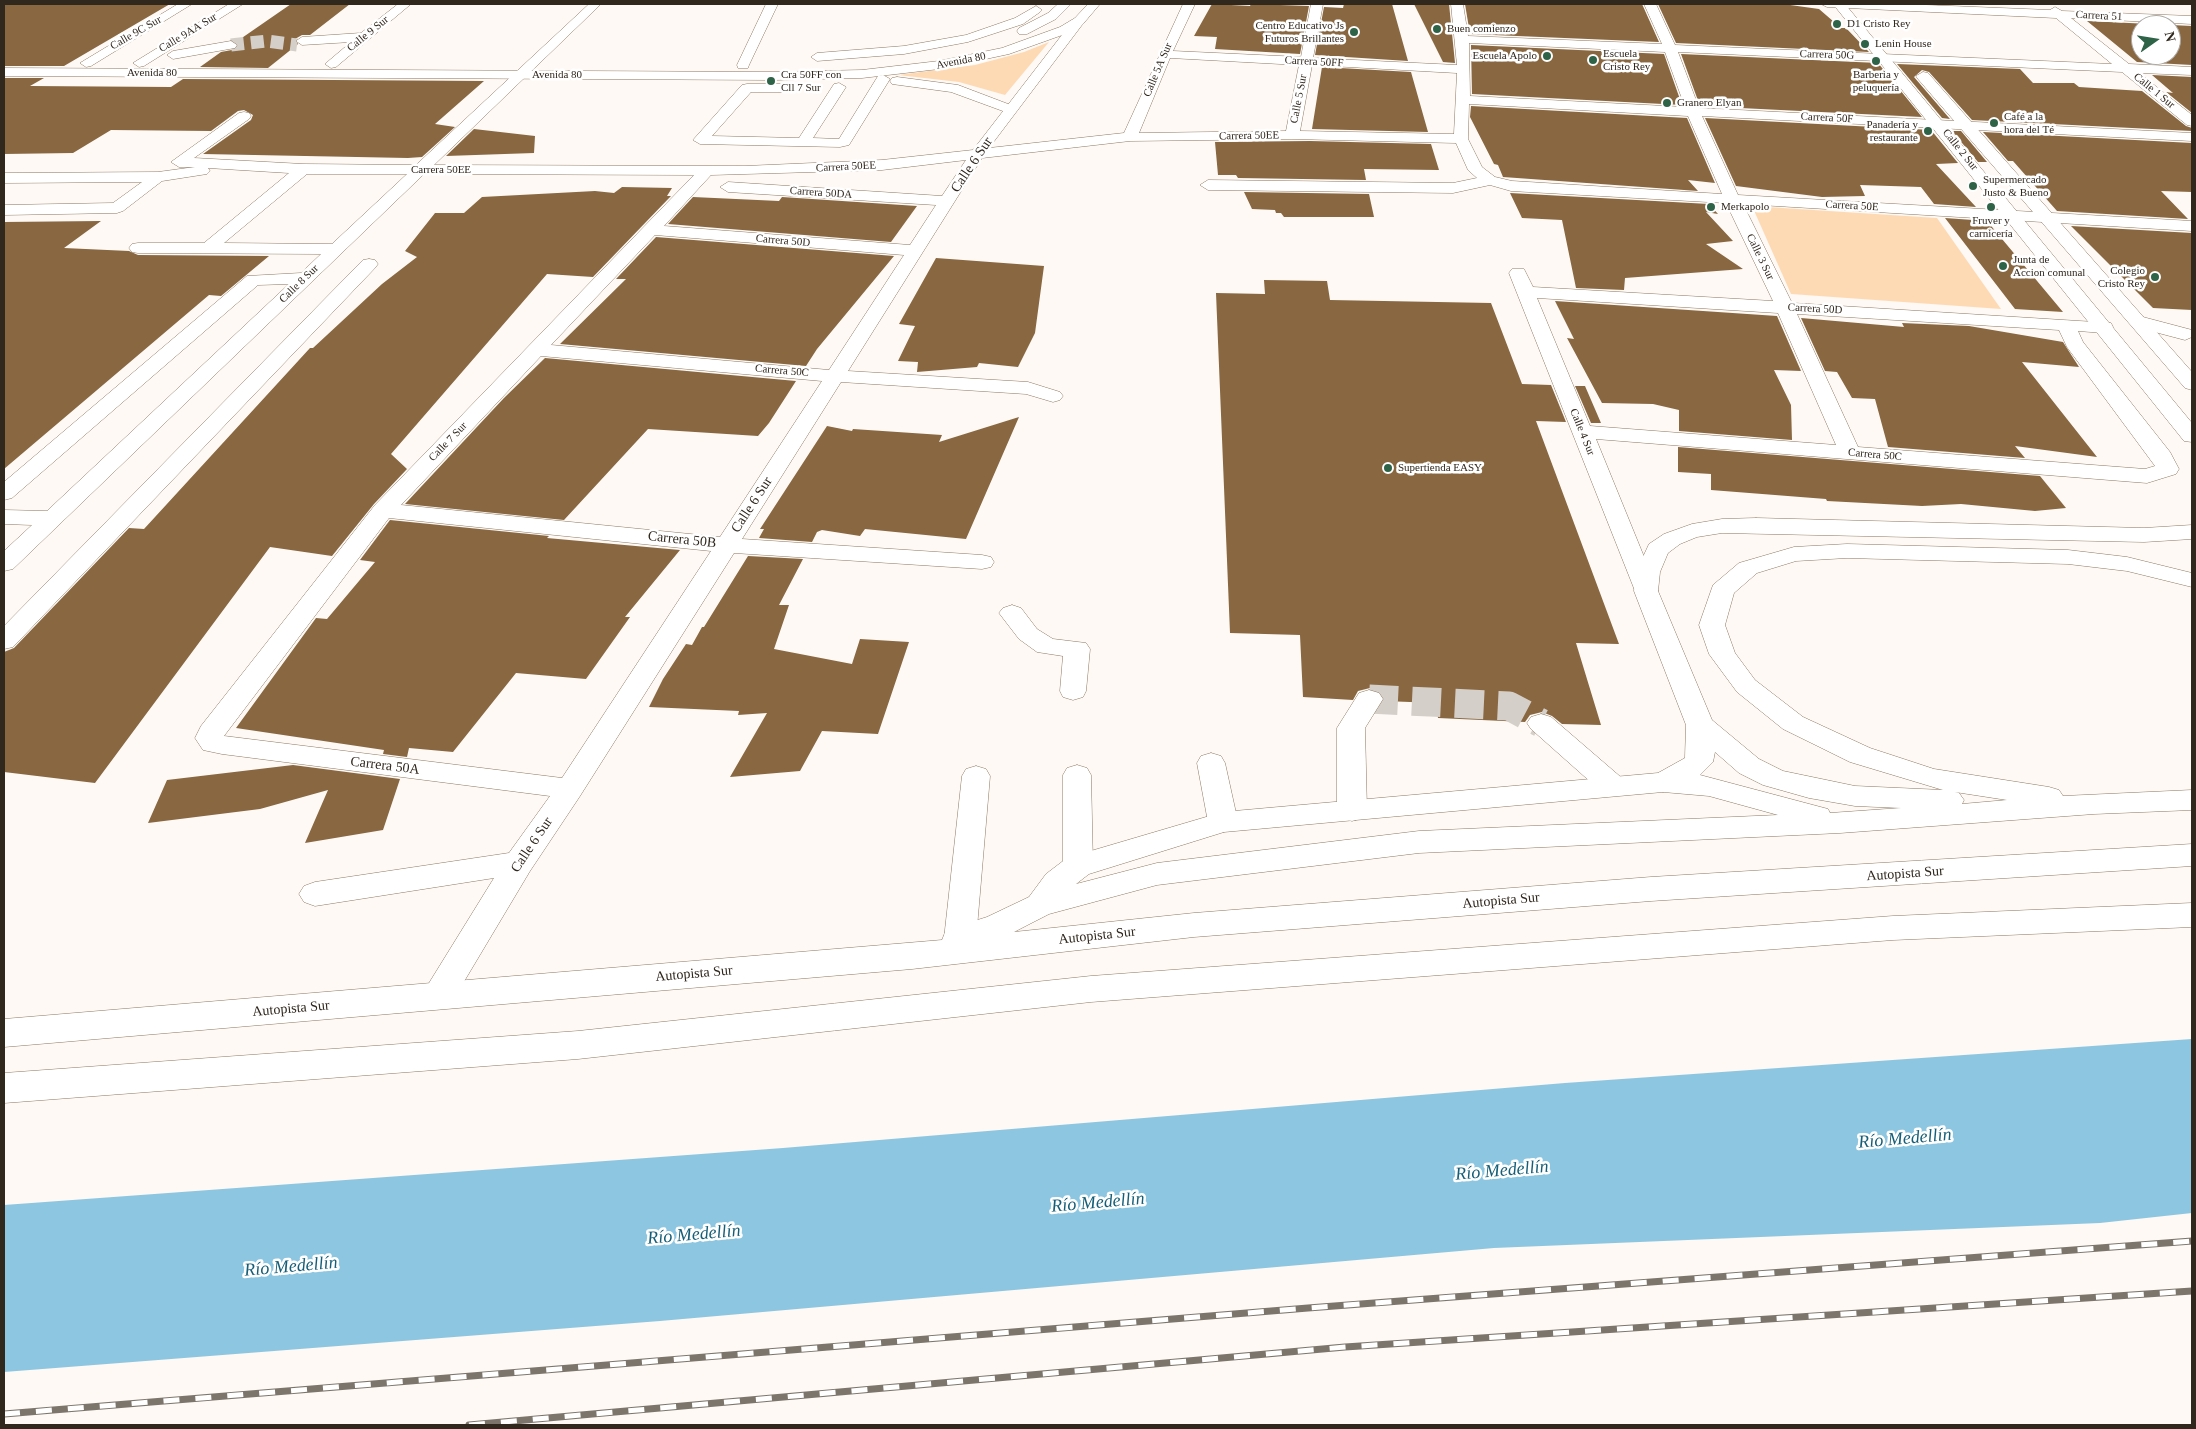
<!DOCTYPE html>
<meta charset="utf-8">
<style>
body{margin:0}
#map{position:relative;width:2196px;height:1429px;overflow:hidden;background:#fef9f4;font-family:"Times New Roman",serif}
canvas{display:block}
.frame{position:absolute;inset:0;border:5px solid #30271d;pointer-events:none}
.north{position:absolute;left:2131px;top:15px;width:50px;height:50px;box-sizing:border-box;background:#fff;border:1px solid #aca9a5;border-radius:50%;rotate:77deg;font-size:14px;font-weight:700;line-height:20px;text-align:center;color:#30271d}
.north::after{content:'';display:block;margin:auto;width:18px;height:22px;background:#2e6348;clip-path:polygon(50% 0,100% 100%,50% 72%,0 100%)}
</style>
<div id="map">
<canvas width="2196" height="1429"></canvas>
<div class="frame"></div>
<div class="north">N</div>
</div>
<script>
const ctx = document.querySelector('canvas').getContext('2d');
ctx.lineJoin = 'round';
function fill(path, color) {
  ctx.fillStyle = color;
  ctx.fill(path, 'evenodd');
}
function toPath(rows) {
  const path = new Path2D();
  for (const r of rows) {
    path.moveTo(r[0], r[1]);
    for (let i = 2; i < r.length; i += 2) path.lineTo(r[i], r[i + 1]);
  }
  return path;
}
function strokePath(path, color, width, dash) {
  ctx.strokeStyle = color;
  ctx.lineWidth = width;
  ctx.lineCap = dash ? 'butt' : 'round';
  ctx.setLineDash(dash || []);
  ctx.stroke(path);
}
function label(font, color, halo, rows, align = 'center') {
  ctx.font = font + ' "Times New Roman",serif';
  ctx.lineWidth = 5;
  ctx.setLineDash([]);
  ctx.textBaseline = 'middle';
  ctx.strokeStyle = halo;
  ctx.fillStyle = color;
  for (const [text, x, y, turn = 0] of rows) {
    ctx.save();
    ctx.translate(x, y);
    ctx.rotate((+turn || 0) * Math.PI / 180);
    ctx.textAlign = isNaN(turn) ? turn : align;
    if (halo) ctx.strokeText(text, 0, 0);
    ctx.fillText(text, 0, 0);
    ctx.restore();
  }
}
fill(toPath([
 [1049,42,1005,95,959,82,898,75,975,65,1024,52],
 [1752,206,1937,218,2001,309,1791,294]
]), '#fedab4');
fill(toPath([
 [2192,1039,2192,1213,2100,1223,1494,1248,660,1321,4,1372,4,1205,783,1148,1565,1083]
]), '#8dc6e0');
fill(toPath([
 [4,4,170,4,64,66,4,66],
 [291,4,350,4,310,35,302,35,295,39,298,44,268,68,200,67,221,52,237,49,239,45,236,42],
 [1212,4,1250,6,1251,4,1309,6,1300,54,1215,49,1217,37,1194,36],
 [1344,4,1392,4,1408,61,1315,55,1324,7,1343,8],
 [1414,4,1449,4,1455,63,1443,62],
 [1465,4,1642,4,1659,42,1470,34],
 [1658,4,1783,4,1819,9,1841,28,1846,28,1869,52,1676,43],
 [2087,21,2192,26,2192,65,2137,62],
 [2141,25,2171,25,2171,55,2141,55],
 [1471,45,1664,54,1682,105,1472,94],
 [1681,54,1878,63,1922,117,1700,106],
 [1897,64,2020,69,2033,83,2074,83,2079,87,2142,91,2186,126,2192,128,2192,131,1972,120,1929,72,1922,70,1914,77,1950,119,1942,118],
 [1322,67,1411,72,1428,132,1312,129],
 [2152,75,2192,77,2192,113,2166,92,2173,93],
 [4,78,44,78,30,86,171,87,183,79,484,81,435,124,455,127,422,157,408,158,203,154,251,120,253,115,244,110,238,111,211,131,111,130,73,153,4,154],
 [1471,106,1687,118,1715,183,1688,180,1698,191,1503,177,1498,165,1494,164,1470,117],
 [1705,118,1931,130,1958,163,1936,164,1976,207,1934,204,1921,187,1860,185,1865,196,1822,197,1736,186],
 [474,129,535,136,534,153,446,156],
 [1952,131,1961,131,1987,162,1978,162],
 [1983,132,2192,143,2192,192,2161,191,2188,219,2057,211,2013,161,2008,161],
 [1310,141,1431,144,1439,170,1364,169,1366,180,1238,178,1236,175,1218,175,1215,142],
 [622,187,672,188,667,196,671,196,593,277,547,274,391,454,407,469,374,504,332,556,270,547,95,783,4,772,4,652,14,648,129,528,144,529,310,348,313,348,382,284,417,257,405,251,435,213,464,213,482,197,595,191,614,193],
 [1244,192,1369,194,1374,217,1284,217,1281,213,1276,213,1275,210,1252,209],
 [1510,193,1709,204,1718,214,1706,212,1733,241,1706,244,1743,269,1625,278,1624,290,1576,288,1562,220,1522,218],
 [693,197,779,201,782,197,917,206,891,242,668,224],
 [1945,218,1987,221,2063,312,2015,309],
 [101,221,64,248,129,251,138,255,269,256,221,296,209,295,4,469,4,222],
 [2071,226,2192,233,2192,310,2153,308],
 [656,237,894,256,817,349,806,366,560,344,626,279,616,279],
 [936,258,1044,266,1035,333,1018,367,979,363,977,367,917,372,918,362,898,361,915,326,899,324],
 [1264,280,1327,281,1330,300,1491,303,1522,384,1551,385,1566,422,1536,421,1619,644,1576,643,1601,725,1562,724,1552,716,1542,712,1530,715,1525,722,1438,718,1436,703,1384,701,1381,692,1370,688,1358,691,1353,700,1303,697,1300,635,1230,633,1216,293,1265,294],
 [1555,301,1777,316,1801,371,1774,370,1791,405,1792,440,1679,431,1679,410,1653,404,1602,403,1567,338,1574,339],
 [1801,318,1904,327,1902,323,1969,326,2063,342,2079,367,2022,362,2097,457,2015,446,2025,458,1888,447,1875,399,1852,398,1837,372,1825,371],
 [545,358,796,381,769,423,758,436,648,429,564,520,405,504,504,398],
 [1575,386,1585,386,1601,423,1591,423],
 [1019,417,966,539,865,529,860,536,822,530,817,532,812,542,759,538,764,529,760,529,827,426,852,431,853,429,942,435,939,442],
 [1678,447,2040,476,2066,508,2035,511,1961,504,1922,506,1827,501,1826,499,1711,490,1711,474,1678,472],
 [390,520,549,536,547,538,680,550,625,617,630,617,586,679,516,673,453,752,409,748,407,757,383,754,384,750,236,728,316,618,327,619,375,562,360,560],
 [748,556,803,559,779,605,789,605,774,649,852,664,860,639,909,642,878,734,822,731,800,771,730,777,767,713,738,715,739,711,649,707,663,679,686,644,692,645,702,627,704,627],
 [293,765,400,779,383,830,305,843,328,790,260,809,148,823,167,780]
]), '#886741');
strokePath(toPath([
 [231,45,267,41,297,45]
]), '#d5cfc9', 13, [13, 7]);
strokePath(toPath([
 [1369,699,1509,706,1541,723]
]), '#d5cfc9', 29, [29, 14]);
const minor = toPath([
 [178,4,192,4,91,66,86,67,80,63,178,4],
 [229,4,243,4,144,66,139,67,133,63,229,4],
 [398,4,411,4,336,67,331,68,325,64,351,42,302,45,296,41,302,37,361,33,398,4],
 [589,4,601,4,434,165,745,166,882,160,973,150,1075,18,1079,17,1085,21,989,148,1124,133,1183,4,1195,4,1173,51,1301,57,1311,4,1323,4,1313,58,1457,65,1451,4,1463,4,1468,36,1662,44,1644,4,1656,4,1675,45,2112,64,2056,18,1827,7,1821,4,1901,4,2050,10,2055,7,2062,11,2192,16,2192,24,2071,18,2129,64,2192,67,2192,75,2139,73,2192,115,2192,126,2187,125,2122,72,1678,52,1699,108,2192,133,2192,141,1702,116,1738,195,2192,221,2192,231,1743,204,1792,303,2111,323,2113,327,2111,331,2104,333,2078,331,2083,342,2170,452,2179,469,2176,474,2147,483,1596,439,1658,591,1655,596,1646,598,1637,596,1509,273,1512,269,1524,269,1533,287,1773,301,1726,203,1511,191,1490,185,1453,193,1208,190,1200,185,1208,180,1453,183,1477,178,1468,170,1456,143,1292,139,1130,141,982,158,848,371,1028,382,1060,392,1063,396,1060,400,1053,402,1026,394,841,382,742,539,982,555,991,557,994,562,991,567,982,569,734,553,580,796,530,871,450,1005,438,1009,426,1005,421,996,494,878,315,906,304,902,299,894,304,886,315,882,509,853,550,796,222,754,203,750,195,738,201,726,375,505,694,175,424,174,13,569,4,571,4,551,32,525,4,524,4,510,47,511,289,284,258,285,12,498,4,500,4,482,247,276,301,273,321,254,138,253,132,252,129,248,132,244,138,243,204,243,289,173,208,168,210,171,207,174,162,181,123,211,117,213,4,215,4,205,113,203,142,182,4,183,4,173,158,172,195,167,179,167,171,162,239,113,244,112,249,113,251,116,249,119,194,158,303,164,416,165,589,4],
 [1469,43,1665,52,1685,107,1470,96,1469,43],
 [1170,58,1299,65,1286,131,1139,133,1170,58],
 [1312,65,1457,73,1454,134,1300,131,1312,65],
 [1469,104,1688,116,1722,194,1512,181,1495,177,1482,167,1468,139,1469,104],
 [966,160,942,196,728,182,720,187,728,192,936,205,910,245,664,226,711,175,882,170,966,160],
 [307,174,407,174,332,244,224,243,307,174],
 [655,235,904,255,829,370,551,345,655,235],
 [1537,298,1778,313,1836,445,1590,426,1537,298],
 [1797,314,2059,330,2067,347,2155,466,2145,469,1858,447,1797,314],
 [541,356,822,381,720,537,401,505,541,356],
 [389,518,711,551,562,778,224,736,389,518],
 [766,4,778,4,749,65,748,68,738,68,737,65,766,4],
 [231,41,237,45,235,48,173,59,167,55,173,51,231,41],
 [883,75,890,79,849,145,840,147,700,144,693,140,742,85,747,84,794,84,801,88,794,92,751,92,712,136,799,138,834,84,839,83,846,87,813,138,839,139,878,76,883,75],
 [369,259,375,260,378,264,375,268,13,647,4,649,4,626,363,260,369,259],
 [2139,316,2192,330,2192,337,2185,340,2132,326,2130,322,2132,318,2139,316],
 [1012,605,1021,608,1037,629,1053,639,1086,643,1090,649,1086,691,1083,697,1073,700,1063,697,1060,691,1063,656,1037,652,1019,639,999,613,1003,608,1012,605],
 [1369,690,1379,693,1383,699,1365,728,1367,811,1362,818,1352,821,1342,818,1337,811,1337,728,1359,693,1369,690],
 [1541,714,1551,717,1623,779,1628,786,1623,793,1613,796,1603,793,1531,729,1527,723,1531,717,1541,714],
 [1211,753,1221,756,1225,763,1238,822,1234,829,1223,832,1212,829,1208,822,1197,763,1201,756,1211,753],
 [1077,765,1087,768,1091,775,1093,866,1089,874,1078,877,1067,874,1063,866,1063,775,1067,768,1077,765],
 [976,766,986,769,990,776,976,939,972,948,960,951,948,948,944,939,962,776,966,769,976,766]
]);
const major = toPath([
 [1058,4,1071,4,1056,19,1027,34,1019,34,1017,31,1019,28,1048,13,1058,4],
 [1088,4,1100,4,1083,24,1068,33,1009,54,939,69,862,78,774,80,4,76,4,68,774,72,862,70,939,61,1002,48,1060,27,1075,18,1088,4],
 [1833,4,1845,4,2192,423,2192,442,2184,441,1833,4],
 [1036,6,1042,10,1040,12,1023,24,968,42,904,54,817,61,811,57,817,53,904,46,966,35,1015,18,1036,6],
 [1923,72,1928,73,2192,372,2192,390,2185,388,1918,79,1916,76,1923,72],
 [897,77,958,85,1016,107,1018,110,1011,114,951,92,892,84,890,81,892,78,897,77]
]);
const highway = toPath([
 [1756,518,2144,528,2192,525,2192,539,2144,542,1722,533,1697,537,1680,544,1668,553,1660,572,1658,591,1712,720,1759,759,1783,771,1855,786,1943,790,1850,762,1783,729,1737,692,1709,654,1699,625,1713,585,1739,563,1794,547,1847,544,2068,550,2127,557,2192,573,2192,587,2127,571,2068,564,1847,558,1796,561,1757,573,1734,593,1725,625,1735,653,1755,680,1803,717,1870,748,1934,769,2049,787,2059,790,2063,796,2192,790,2192,810,2094,814,1840,833,1419,853,1157,885,1049,914,1014,932,1194,913,1651,877,2192,844,2192,866,1651,901,1194,937,912,969,4,1047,4,1019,942,940,946,930,987,917,1029,897,1046,874,1067,858,1223,812,1658,773,1685,758,1686,725,1634,591,1636,572,1649,544,1664,534,1692,524,1722,519,1756,518],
 [1715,752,1739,773,1763,785,1809,798,1855,806,1901,808,1830,813,1828,809,1700,775,1713,762,1715,752],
 [1663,792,1709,796,1778,815,1419,831,1157,863,1076,884,1089,874,1224,832,1663,792],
 [1955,792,2007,800,1962,804,1964,800,1959,793,1955,792],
 [2192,903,2192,927,1893,940,1091,1002,578,1059,4,1103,4,1073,578,1031,1091,976,1893,916,2192,903]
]);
strokePath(minor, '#8e7861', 1);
strokePath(major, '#8e7861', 1);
strokePath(highway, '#8e7861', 1);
fill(minor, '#fff');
fill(major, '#fff');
fill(highway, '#fff');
const rail = toPath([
 [4,1414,1308,1308,2192,1241],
 [469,1425,1345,1347,2192,1291]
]);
strokePath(rail, '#7c756c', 7);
strokePath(rail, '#fff', 5, [16]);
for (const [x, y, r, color] of [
 [1837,24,5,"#2e6348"],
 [1437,29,5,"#2e6348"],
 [1354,32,5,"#2e6348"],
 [1865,44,5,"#2e6348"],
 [1547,56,5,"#2e6348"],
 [1593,60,5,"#2e6348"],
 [1876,61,5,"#2e6348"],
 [771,81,5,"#2e6348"],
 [1667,103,5,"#2e6348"],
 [1994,123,5,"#2e6348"],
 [1928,131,5,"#2e6348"],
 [1973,186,5,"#2e6348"],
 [1711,207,5,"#2e6348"],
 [1991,207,5,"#2e6348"],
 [2003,266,5,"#2e6348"],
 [2155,277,5,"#2e6348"],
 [1388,468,5,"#2e6348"]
]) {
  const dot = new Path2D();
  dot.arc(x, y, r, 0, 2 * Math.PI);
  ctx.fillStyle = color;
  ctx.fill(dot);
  strokePath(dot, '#fff', 2);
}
label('11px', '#30271d', '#fff', [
 ["Carrera 51",2099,16,3],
 ["Calle 9C Sur",136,33,-30],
 ["Calle 9AA Sur",188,33,-31],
 ["Calle 9 Sur",368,34,-39],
 ["Carrera 50G",1827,55,2],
 ["Avenida 80",961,61,-11],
 ["Carrera 50FF",1314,62,3],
 ["Calle 5A Sur",1158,70,-67],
 ["Avenida 80",152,73],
 ["Avenida 80",557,75],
 ["Calle 1 Sur",2154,91,39],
 ["Calle 5 Sur",1299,99,-79],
 ["Carrera 50F",1827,118,3],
 ["Carrera 50EE",1249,136,-1],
 ["Calle 2 Sur",1960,150,51],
 ["Carrera 50EE",846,167,-3],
 ["Carrera 50EE",441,170],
 ["Carrera 50DA",821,193,4],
 ["Carrera 50E",1852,206,3],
 ["Carrera 50D",783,241,5],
 ["Calle 3 Sur",1760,257,64],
 ["Calle 8 Sur",299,284,-44],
 ["Carrera 50D",1815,309,3],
 ["Carrera 50C",782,371,5],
 ["Calle 4 Sur",1582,432,68],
 ["Calle 7 Sur",448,442,-46],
 ["Carrera 50C",1875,455,5]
]);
label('11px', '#30271d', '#fff', [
 ["D1 Cristo Rey",1847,24],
 ["Centro Educativo Js",1344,26,"right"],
 ["Futuros Brillantes",1344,39,"right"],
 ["Buen comienzo",1447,29],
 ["Lenin House",1875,44],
 ["Escuela",1603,54],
 ["Cristo Rey",1603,67],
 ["Escuela Apolo",1537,56,"right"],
 ["Cra 50FF con",781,75],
 ["Cll 7 Sur",781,88],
 ["Barberia y",1876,75,"center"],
 ["peluquería",1876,88,"center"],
 ["Granero Elyan",1677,103],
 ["Café a la",2004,117],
 ["hora del Té",2004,130],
 ["Panadería y",1918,125,"right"],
 ["restaurante",1918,138,"right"],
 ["Supermercado",1983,180],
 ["Justo & Bueno",1983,193],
 ["Merkapolo",1721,207],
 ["Fruver y",1991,221,"center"],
 ["carnicería",1991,234,"center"],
 ["Junta de",2013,260],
 ["Accion comunal",2013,273],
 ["Colegio",2145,271,"right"],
 ["Cristo Rey",2145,284,"right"],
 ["Supertienda EASY",1398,468]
], 'left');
label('14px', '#30271d', '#fff', [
 ["Calle 6 Sur",972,165,-56],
 ["Calle 6 Sur",752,505,-57],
 ["Carrera 50B",682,540,6],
 ["Carrera 50A",385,766,7],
 ["Calle 6 Sur",532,845,-56],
 ["Autopista Sur",1905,874,-4],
 ["Autopista Sur",1501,901,-5],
 ["Autopista Sur",1097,936,-6],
 ["Autopista Sur",694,974,-5],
 ["Autopista Sur",291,1009,-5]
]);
label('italic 18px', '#155e77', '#fff', [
 ["Río Medellín",1905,1139,-5],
 ["Río Medellín",1502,1171,-5],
 ["Río Medellín",1098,1203,-5],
 ["Río Medellín",694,1235,-5],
 ["Río Medellín",291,1267,-5]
]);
</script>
